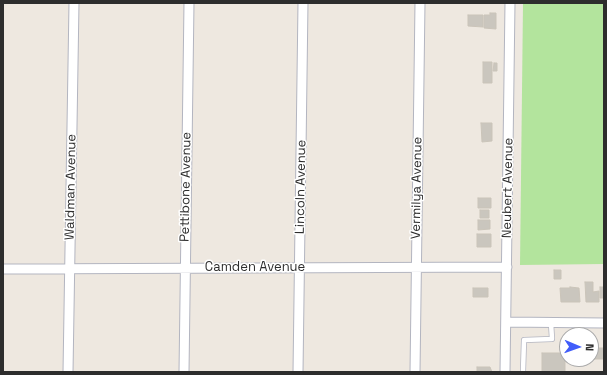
<!DOCTYPE html>
<style>
body{margin:0}
#map{position:relative;width:607px;height:375px;overflow:hidden;background:#eee8e0;font-family:"Space Grotesk",sans-serif}
canvas{display:block}
.frame{position:absolute;inset:0;border:4px solid #2d2d2d;pointer-events:none}
.north{position:absolute;left:559px;top:327px;width:40px;height:40px;box-sizing:border-box;background:#fff;border:1px solid #ababab;border-radius:50%;rotate:92deg;font-size:11px;font-weight:700;line-height:16px;text-align:center;color:#2d2d2d}
.north::after{content:'';display:block;margin:auto;width:14px;height:18px;background:#415dfa;clip-path:polygon(50% 0,100% 100%,50% 72%,0 100%)}
</style>
<div id="map">
<canvas width="607" height="375"></canvas>
<div class="frame"></div>
<div class="north">N</div>
</div>
<script>
const ctx = document.querySelector('canvas').getContext('2d');
ctx.lineJoin = 'round';
function fill(path, color) {
  ctx.fillStyle = color;
  ctx.fill(path, 'evenodd');
}
function toPath(rows) {
  const path = new Path2D();
  for (const r of rows) {
    path.moveTo(r[0], r[1]);
    for (let i = 2; i < r.length; i += 2) path.lineTo(r[i], r[i + 1]);
  }
  return path;
}
function strokePath(path, color, width, dash) {
  ctx.strokeStyle = color;
  ctx.lineWidth = width;
  ctx.lineCap = dash ? 'butt' : 'round';
  ctx.setLineDash(dash || []);
  ctx.stroke(path);
}
function label(font, color, halo, rows, align = 'center') {
  ctx.font = font + ' "Space Grotesk",sans-serif';
  ctx.lineWidth = 3;
  ctx.setLineDash([]);
  ctx.textBaseline = 'middle';
  ctx.strokeStyle = halo;
  ctx.fillStyle = color;
  for (const [text, x, y, turn = 0] of rows) {
    ctx.save();
    ctx.translate(x, y);
    ctx.rotate((+turn || 0) * Math.PI / 180);
    ctx.textAlign = isNaN(turn) ? turn : align;
    if (halo) ctx.strokeText(text, 0, 0);
    ctx.fillText(text, 0, 0);
    ctx.restore();
  }
}
fill(toPath([
 [523,3,604,3,604,264,520,265]
]), '#b3e49d');
const building = toPath([
 [490,13,496,13,496,29,484,28,484,15,490,15,490,13],
 [468,15,483,15,483,27,468,26,468,15],
 [483,62,492,62,492,83,483,83,483,62],
 [494,63,497,63,497,71,493,71,494,63],
 [481,123,492,123,492,141,482,142,481,123],
 [478,198,491,198,491,208,478,208,478,198],
 [480,210,489,210,489,218,480,218,480,210],
 [478,220,490,220,490,229,478,230,478,220],
 [477,234,491,234,491,247,477,247,477,234],
 [554,270,561,270,561,279,554,279,554,270],
 [585,282,593,282,593,292,599,291,599,302,586,302,585,282],
 [570,287,579,288,580,302,561,302,560,288,570,288,570,287],
 [600,287,604,287,604,298,600,298,600,287],
 [473,288,488,288,488,297,473,297,473,288],
 [591,348,604,348,604,359,591,359,591,348],
 [542,353,565,353,565,372,542,372,542,353],
 [477,367,490,367,492,372,477,372,477,367]
]);
fill(building, '#cac6be');
strokePath(building, '#cac4b9', 1);
const lane = toPath([
 [523,372,524,340,552,339,551,323]
]);
const street = toPath([
 [3,269,507,267],
 [506,322,604,323],
 [68,372,74,3],
 [184,372,189,3],
 [298,372,303,3],
 [415,372,420,3],
 [505,372,510,3]
]);
strokePath(lane, '#b3b5c0', 6);
strokePath(street, '#b3b5c0', 11);
strokePath(lane, '#fff', 4.5);
strokePath(street, '#fff', 9);
label('13px', '#2d2d2d', '#fff', [
 ["Waldman Avenue",71,187,-89],
 ["Pettibone Avenue",186,187,-89],
 ["Lincoln Avenue",301,187,-89],
 ["Vermilya Avenue",417,188,-89],
 ["Neubert Avenue",508,188,-89],
 ["Camden Avenue",255,267]
]);
</script>
